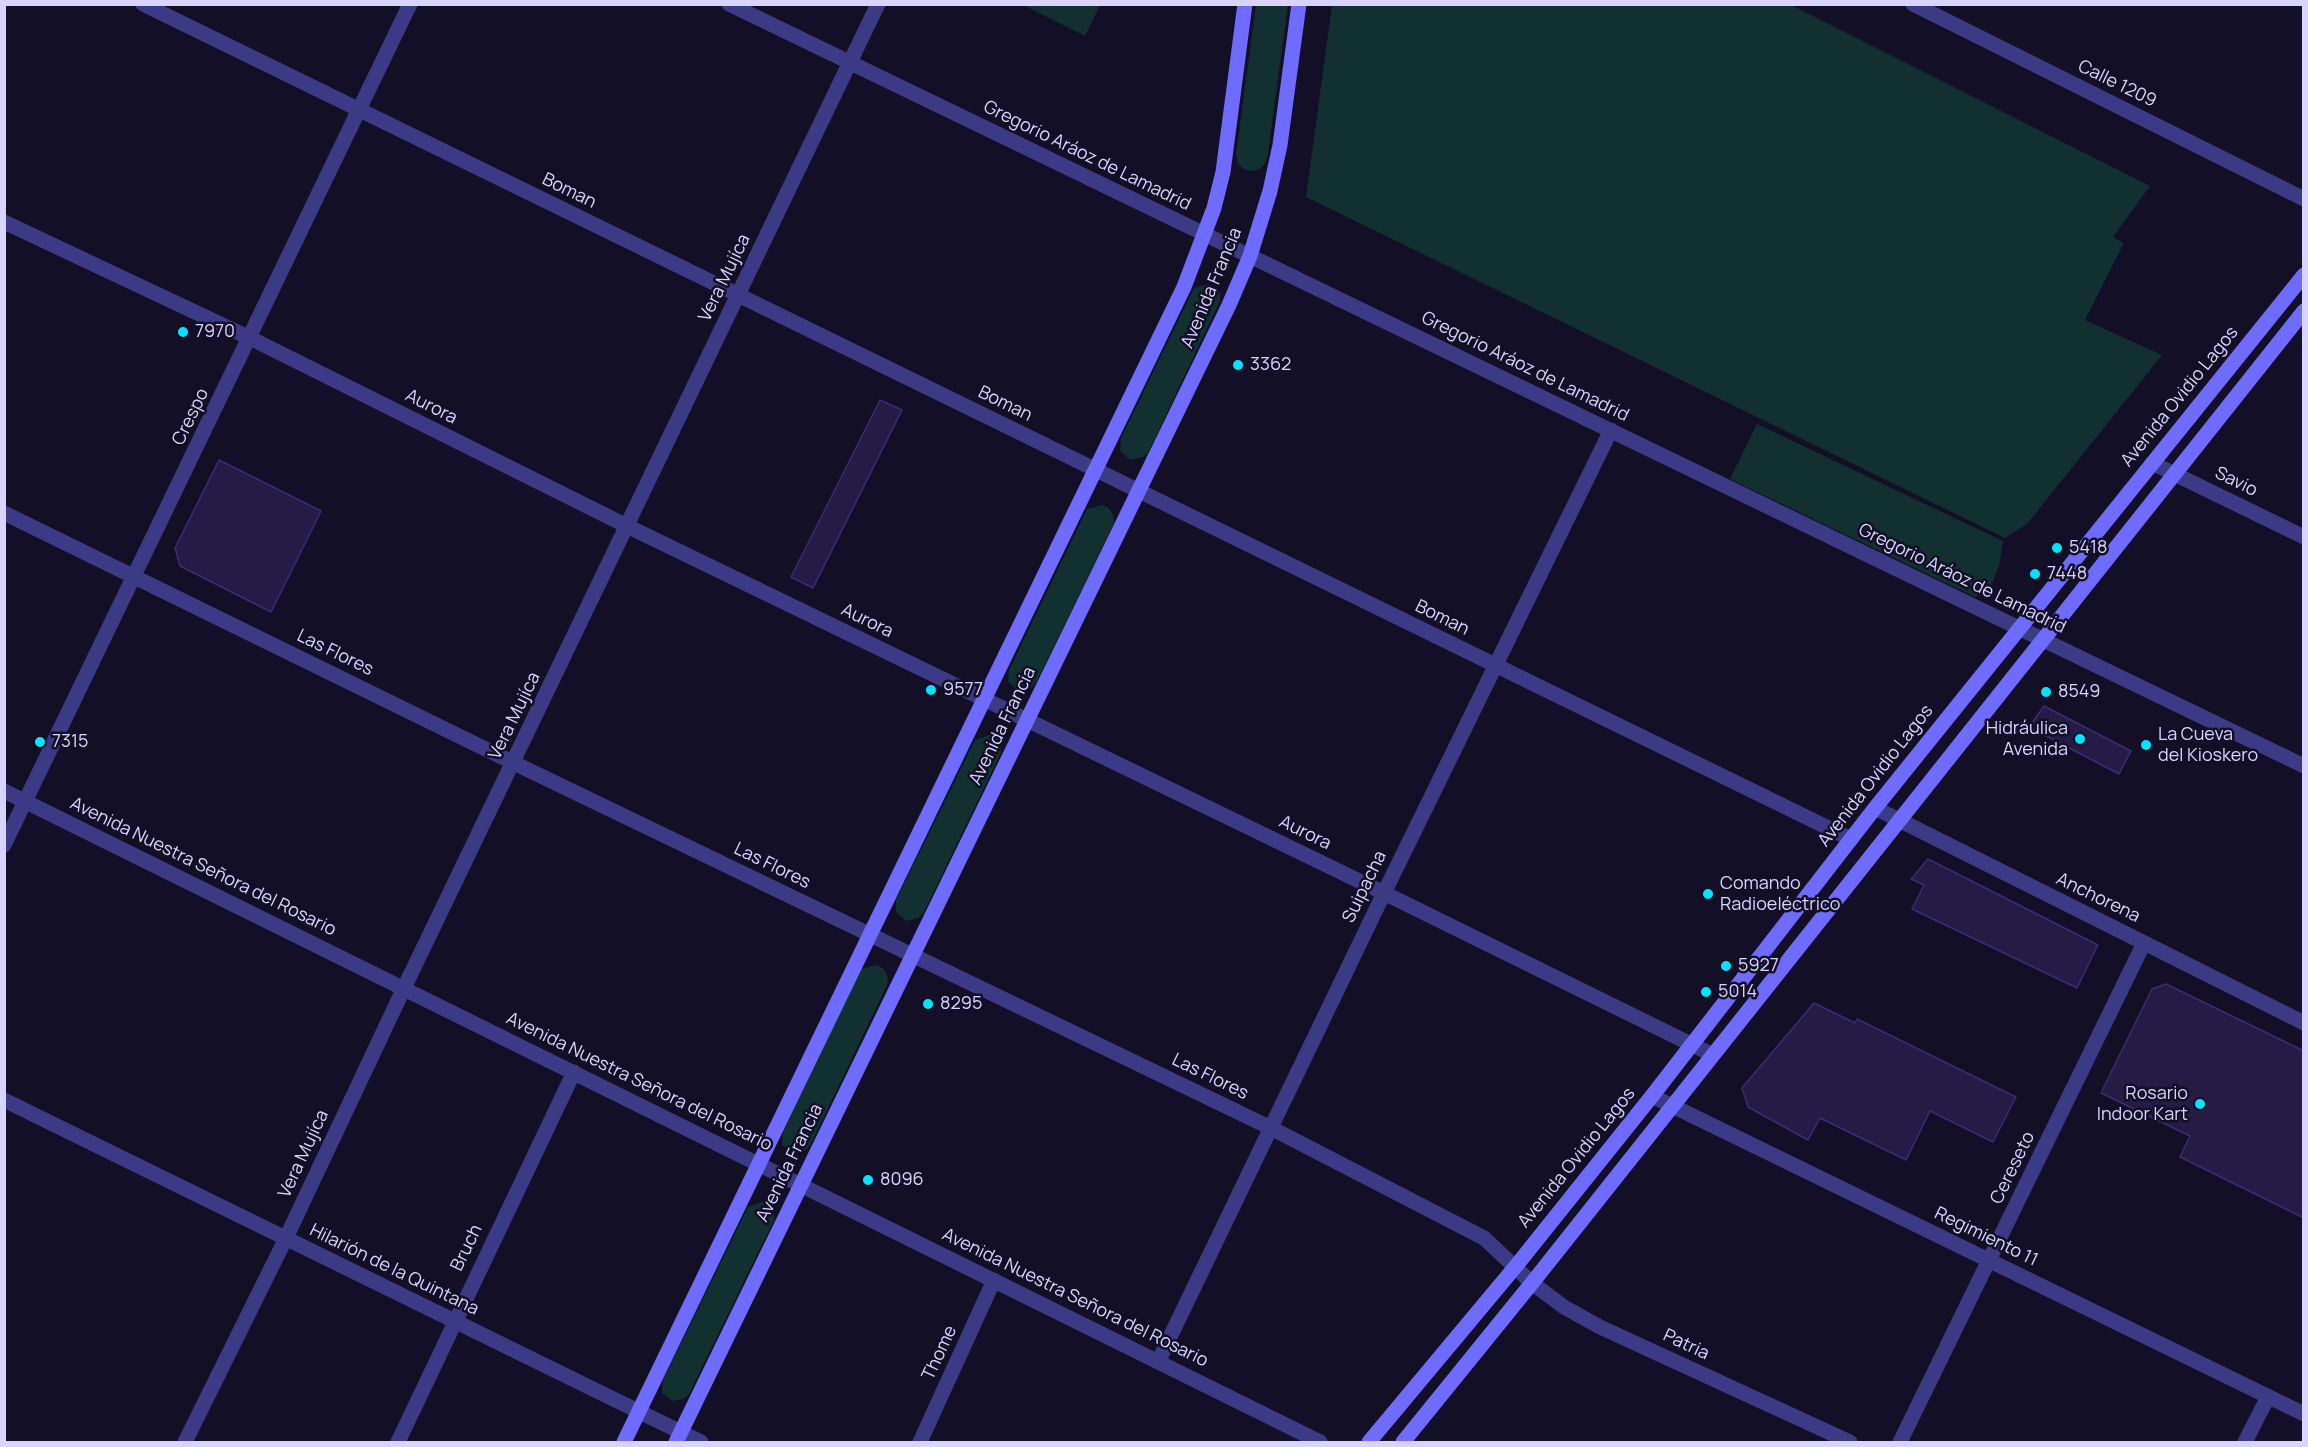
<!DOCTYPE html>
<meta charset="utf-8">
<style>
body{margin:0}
#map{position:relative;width:2308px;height:1447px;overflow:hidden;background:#130f26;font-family:Manrope,sans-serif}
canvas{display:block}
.frame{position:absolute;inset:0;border:6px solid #d9d4ff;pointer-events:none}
</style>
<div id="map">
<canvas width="2308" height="1447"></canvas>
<div class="frame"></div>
</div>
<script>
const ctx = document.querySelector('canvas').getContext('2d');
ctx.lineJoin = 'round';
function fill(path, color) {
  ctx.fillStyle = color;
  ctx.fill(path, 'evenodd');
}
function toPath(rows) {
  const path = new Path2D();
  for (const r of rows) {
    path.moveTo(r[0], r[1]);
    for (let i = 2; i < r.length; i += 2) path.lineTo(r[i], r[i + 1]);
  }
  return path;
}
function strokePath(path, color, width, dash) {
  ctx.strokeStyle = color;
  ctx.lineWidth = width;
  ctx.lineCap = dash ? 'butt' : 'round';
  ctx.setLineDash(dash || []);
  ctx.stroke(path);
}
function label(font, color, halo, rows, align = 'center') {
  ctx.font = font + ' Manrope,sans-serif';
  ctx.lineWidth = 5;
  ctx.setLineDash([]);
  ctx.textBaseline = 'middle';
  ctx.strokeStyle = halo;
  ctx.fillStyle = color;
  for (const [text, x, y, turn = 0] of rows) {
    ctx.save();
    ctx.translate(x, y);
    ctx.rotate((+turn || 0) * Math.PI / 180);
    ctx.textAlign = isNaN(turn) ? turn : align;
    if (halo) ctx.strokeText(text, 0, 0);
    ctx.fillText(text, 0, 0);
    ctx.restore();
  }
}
fill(toPath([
 [1023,5,1100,5,1085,36],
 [1256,5,1288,5,1268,153,1266,162,1261,168,1253,171,1245,170,1238,164,1236,154],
 [1332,5,1791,5,2150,186,2113,237,2124,243,2085,320,2162,355,2027,524,2005,538,1306,197],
 [1208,284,1216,287,1220,294,1220,301,1148,453,1143,457,1130,460,1120,451,1121,438,1194,288],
 [1757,424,2003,541,1999,566,1988,593,1975,597,1730,479],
 [1102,505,1109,508,1113,515,1114,523,1036,683,1031,688,1018,690,1008,682,1009,670,1087,509],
 [989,735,997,739,1001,745,1001,753,923,914,918,918,906,921,896,912,896,900,975,740],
 [876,965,883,968,887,975,888,983,810,1146,805,1150,792,1153,782,1145,783,1132,861,969],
 [762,1202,770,1206,774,1212,774,1220,689,1394,684,1399,672,1401,662,1393,663,1380,748,1207]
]), '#12302f');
const building = toPath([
 [880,400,902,410,813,588,791,577,880,400],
 [219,460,321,511,271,612,180,566,175,548,219,460],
 [2044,706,2131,751,2119,774,2029,727,2044,706],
 [1928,859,2098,945,2077,988,1912,909,1924,885,1911,879,1928,859],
 [2166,984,2304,1051,2304,1218,2180,1157,2190,1136,2101,1093,2152,989,2166,984],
 [1814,1003,1855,1023,1857,1019,2016,1097,1993,1142,1930,1111,1906,1160,1820,1118,1808,1140,1748,1107,1742,1088,1814,1003]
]);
fill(building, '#241b47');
strokePath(building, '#3b2d73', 1.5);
strokePath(toPath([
 [143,4,1851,839],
 [729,4,2304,766],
 [1913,4,2304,199],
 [4,222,250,338,627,526,1384,893,1713,1055],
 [2152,463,2304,537],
 [4,513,514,763,1271,1128,1484,1238,1532,1283,1564,1307,1600,1327,1850,1442],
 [4,791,1320,1442],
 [1875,808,2304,1023],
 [4,845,410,4],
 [1652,1096,2304,1414],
 [4,1100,701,1442],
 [1158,1362,1384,893,1611,430],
 [185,1442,286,1238,404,988,878,4],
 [398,1442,574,1072],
 [920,1442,994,1280],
 [1900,1442,2144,943],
 [2245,1442,2268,1397]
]), '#3d3a85', 15);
strokePath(toPath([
 [624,1442,1184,287,1214,208,1223,172,1245,4],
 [676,1442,1229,305,1250,256,1270,191,1280,145,1299,4],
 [1369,1442,1516,1266,1652,1096,1875,808,2304,275],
 [1403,1442,1532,1283,2304,311]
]), '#6f6bff', 15);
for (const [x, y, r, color] of [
 [183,332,6,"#00e5ff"],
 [1238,365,6,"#00e5ff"],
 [2057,548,6,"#00e5ff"],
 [2035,574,6,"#00e5ff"],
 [931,690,6,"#00e5ff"],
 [2046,692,6,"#00e5ff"],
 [2080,739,6,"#00e5ff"],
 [40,742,6,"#00e5ff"],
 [2146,745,6,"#00e5ff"],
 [1708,894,6,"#00e5ff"],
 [1726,966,6,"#00e5ff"],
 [1706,992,6,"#00e5ff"],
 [928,1004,6,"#00e5ff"],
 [2200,1104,6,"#00e5ff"],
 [868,1180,6,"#00e5ff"]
]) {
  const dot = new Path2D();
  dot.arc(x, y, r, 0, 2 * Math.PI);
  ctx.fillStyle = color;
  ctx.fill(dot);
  strokePath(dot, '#130f26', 2);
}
label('18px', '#d9d4ff', '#130f26', [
 ["Calle 1209",2117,84,26],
 ["Gregorio Aráoz de Lamadrid",1087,156,26],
 ["Boman",569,191,26],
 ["Vera Mujíca",725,278,-64],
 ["Avenida Francia",1212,288,-67],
 ["Gregorio Aráoz de Lamadrid",1525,367,26],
 ["Avenida Ovidio Lagos",2180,397,-51],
 ["Boman",1005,404,26],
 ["Aurora",431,407,27],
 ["Crespo",191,417,-64],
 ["Savio",2236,482,26],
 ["Gregorio Aráoz de Lamadrid",1962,579,26],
 ["Boman",1442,618,26],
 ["Aurora",867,621,26],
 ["Las Flores",335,653,26],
 ["Vera Mujíca",515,716,-64],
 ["Avenida Francia",1003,726,-64],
 ["Avenida Ovidio Lagos",1876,776,-52],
 ["Aurora",1305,833,26],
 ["Las Flores",772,866,26],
 ["Avenida Nuestra Señora del Rosario",203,867,26],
 ["Suipacha",1365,887,-64],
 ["Anchorena",2098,898,26],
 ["Las Flores",1210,1077,26],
 ["Avenida Nuestra Señora del Rosario",639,1082,26],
 ["Vera Mujíca",304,1154,-65],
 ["Avenida Ovidio Lagos",1577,1158,-51],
 ["Avenida Francia",790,1163,-64],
 ["Cereseto",2013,1168,-64],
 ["Regimiento 11",1986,1237,26],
 ["Bruch",467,1248,-64],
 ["Hilarión de la Quintana",394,1270,26],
 ["Avenida Nuestra Señora del Rosario",1075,1298,26],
 ["Patria",1686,1345,25],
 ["Thome",940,1353,-65]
]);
label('18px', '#d9d4ff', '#130f26', [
 ["7970",195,332],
 ["3362",1250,365],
 ["5418",2069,548],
 ["7448",2047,574],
 ["9577",943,690],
 ["8549",2058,692],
 ["Hidráulica",2068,729,"right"],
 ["Avenida",2068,750,"right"],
 ["La Cueva",2158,735],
 ["del Kioskero",2158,756],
 ["7315",52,742],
 ["Comando",1720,884],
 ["Radioeléctrico",1720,905],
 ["5927",1738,966],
 ["5014",1718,992],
 ["8295",940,1004],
 ["Rosario",2188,1094,"right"],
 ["Indoor Kart",2188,1115,"right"],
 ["8096",880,1180]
], 'left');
</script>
